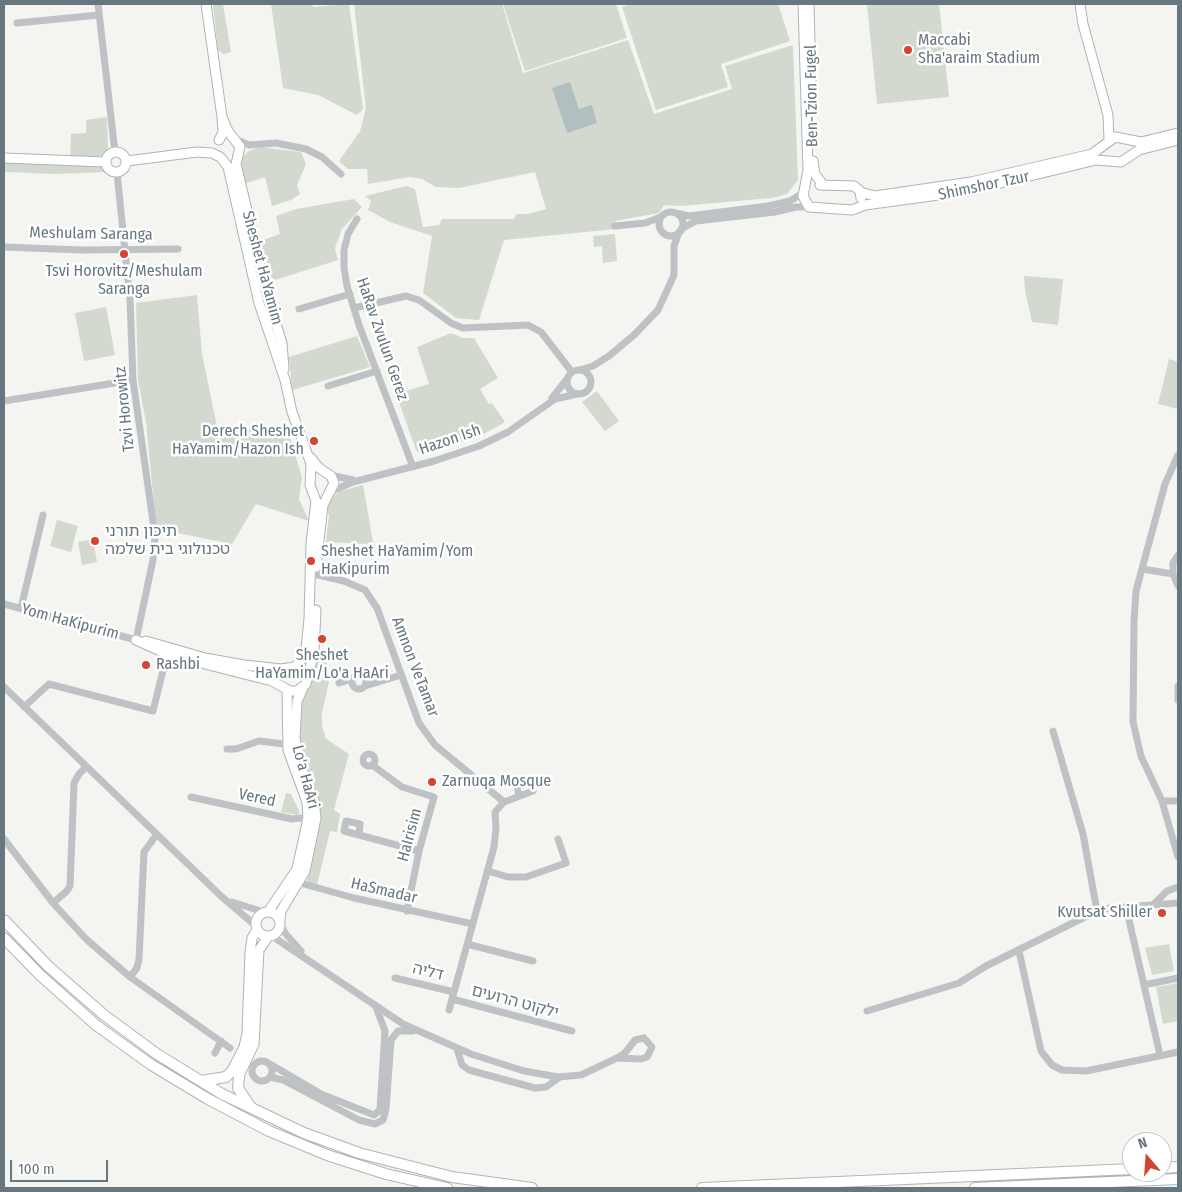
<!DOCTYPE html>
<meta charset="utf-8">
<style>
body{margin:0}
#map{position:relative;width:1182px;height:1192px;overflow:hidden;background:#f4f4f1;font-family:"Fira Sans Condensed",sans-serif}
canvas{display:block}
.frame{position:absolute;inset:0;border:5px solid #66777f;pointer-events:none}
.north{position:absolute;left:1122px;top:1132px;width:50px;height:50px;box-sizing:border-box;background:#fff;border:1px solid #c2c9cc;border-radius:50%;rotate:342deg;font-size:14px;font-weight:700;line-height:20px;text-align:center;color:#66777f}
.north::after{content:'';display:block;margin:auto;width:18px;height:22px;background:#d24433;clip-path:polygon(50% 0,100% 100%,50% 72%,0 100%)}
.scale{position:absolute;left:10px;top:1160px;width:98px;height:22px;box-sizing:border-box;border:2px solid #66777f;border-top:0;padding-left:6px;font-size:15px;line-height:18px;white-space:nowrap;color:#66777f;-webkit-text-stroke:4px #fff;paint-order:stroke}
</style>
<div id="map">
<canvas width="1182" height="1192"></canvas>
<div class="frame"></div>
<div class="north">N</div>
<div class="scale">100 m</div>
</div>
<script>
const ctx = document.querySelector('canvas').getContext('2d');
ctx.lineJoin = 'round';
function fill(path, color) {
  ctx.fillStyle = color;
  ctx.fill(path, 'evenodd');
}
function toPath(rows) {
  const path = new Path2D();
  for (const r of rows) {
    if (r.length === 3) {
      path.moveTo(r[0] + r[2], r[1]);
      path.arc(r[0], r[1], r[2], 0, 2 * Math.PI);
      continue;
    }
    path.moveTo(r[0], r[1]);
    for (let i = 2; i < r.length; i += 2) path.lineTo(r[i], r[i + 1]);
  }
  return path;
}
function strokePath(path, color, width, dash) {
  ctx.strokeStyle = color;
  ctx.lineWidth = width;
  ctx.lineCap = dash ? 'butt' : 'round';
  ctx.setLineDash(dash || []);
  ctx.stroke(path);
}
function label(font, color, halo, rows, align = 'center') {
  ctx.font = font + ' "Fira Sans Condensed","Noto Sans Hebrew",sans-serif';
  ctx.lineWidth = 5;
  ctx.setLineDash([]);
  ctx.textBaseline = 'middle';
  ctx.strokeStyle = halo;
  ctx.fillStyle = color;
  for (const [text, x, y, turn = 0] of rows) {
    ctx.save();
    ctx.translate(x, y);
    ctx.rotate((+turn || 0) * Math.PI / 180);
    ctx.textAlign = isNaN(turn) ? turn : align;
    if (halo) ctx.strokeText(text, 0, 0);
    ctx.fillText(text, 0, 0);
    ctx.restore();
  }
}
fill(toPath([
 [213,4,223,4,231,52,224,54,218,50],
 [271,4,313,4,313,7,349,4,363,109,357,115,318,95,283,88],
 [354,4,502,4,523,73,628,40,654,114,732,89,725,66,793,45,798,180,787,194,772,198,681,206,664,205,659,213,615,221,616,229,504,240,479,320,456,318,423,293,432,236,390,222,368,210,371,201,365,196,406,186,415,189,423,227,439,225,442,219,514,219,516,214,528,214,546,209,535,172,459,188,436,187,422,179,410,177,368,184,367,169,348,169,339,161,360,131,366,108],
 [503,4,616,4,627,38,525,71],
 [631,4,778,4,790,41,721,64,728,87,656,110,622,7],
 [867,4,939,4,949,97,877,104],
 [107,117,108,150,104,156,70,157,71,134,86,133,86,120],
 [260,147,301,152,306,164,297,185,300,194,291,200,272,206,265,177,244,184,240,165,242,157,249,151],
 [4,161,103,166,108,172,55,174,7,172,4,171],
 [354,199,362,207,342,229,335,248,338,260,272,281,260,241,280,234,276,216,296,209],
 [615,234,617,261,603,263,602,246,594,247,593,236],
 [1024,276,1063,279,1058,325,1032,322,1025,290],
 [197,295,202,354,218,431,286,425,302,477,299,499,309,521,256,504,232,544,162,530,156,524,146,422,138,380,136,303],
 [106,307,115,355,84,361,75,313],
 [451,333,463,338,474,338,498,378,480,389,489,404,492,403,505,422,482,435,481,432,463,439,465,441,422,455,416,450,396,394,429,384,417,347],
 [357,336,370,367,292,390,289,357],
 [1169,359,1178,362,1178,409,1158,404],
 [597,391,619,421,605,431,582,402],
 [363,485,373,542,367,544,326,542,329,515,326,512,331,498,341,491],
 [57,520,78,526,71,552,50,546],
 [93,539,97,562,82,565,78,542],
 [318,647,325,656,330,677,322,713,322,726,326,739,349,754,334,810,340,814,337,832,330,831,317,885,307,882,318,817,300,757,299,703],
 [286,793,291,794,300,813,297,815,281,812],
 [1169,944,1174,971,1152,975,1145,948],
 [1178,983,1178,1021,1163,1024,1156,987]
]), '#d4d9d0');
fill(toPath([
 [570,82,579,109,592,105,597,123,567,133,552,88]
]), '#b2bfc1');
const secondary = toPath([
 [206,4,222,117,223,133,219,140],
 [803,4,808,170,803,196,809,207,852,210,865,205,968,191,1096,160,1121,162,1139,150,1178,140],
 [809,4,811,83],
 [1080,4,1083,24,1108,115,1109,140],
 [222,117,228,131,240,147,236,164,269,302,282,343,284,369],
 [116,162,10],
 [4,158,106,162],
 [222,159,228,167,259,303,285,380,292,412,311,464,310,485,316,501,311,543,309,619,306,649,302,659,295,667],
 [127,161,197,152,212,153,220,157],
 [813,161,815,174,823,185],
 [820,185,854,186,860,191,861,198],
 [860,192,875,196,971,182,1092,154,1115,137,1141,142,1178,133],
 [311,458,319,468,331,476,334,483,323,505,316,567],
 [136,640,169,655,272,681,290,691,297,691,306,684,314,652,316,610],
 [146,641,205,658,244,665,281,669,295,667,302,670,307,680],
 [268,924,12],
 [268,912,297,869,308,818,307,802,288,750,287,690],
 [280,920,281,911,305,871,316,818,314,800,299,761,295,738,297,701,303,688],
 [231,1072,244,1047,247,1033,250,953,252,938,257,930],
 [239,1076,254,1044,259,950,268,937]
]);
const primary = toPath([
 [4,920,48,966,104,1015,157,1054,222,1094,304,1133,359,1153,452,1177,532,1188],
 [4,938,40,975,96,1025,150,1064,208,1099,269,1131,327,1155,386,1174,447,1188],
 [239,1076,238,1088,250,1106],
 [201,1081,226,1077,231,1072],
 [1162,1168,1178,1167],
 [702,1188,1132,1169],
 [975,1188,1178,1179]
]);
strokePath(secondary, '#aeb4b7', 11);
strokePath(primary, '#b0b5b7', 12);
strokePath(toPath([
 [98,4,115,152],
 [17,23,99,15],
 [237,140,249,145,276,143,306,149,322,157,341,174],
 [671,224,12],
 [676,213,689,216,768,206,790,201,803,193],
 [357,219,348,234,344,250,344,268,347,286,359,325,413,467],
 [615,226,645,223,661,217],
 [681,229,696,221,775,212,796,207,809,207],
 [4,247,81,250,178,249],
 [354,308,406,296,419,300,451,323,463,328,528,325,541,332,572,372],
 [299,309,350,294],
 [580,370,593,366,609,356,634,335,658,310,674,275,674,246,679,232],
 [579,382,12],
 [328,386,377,371],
 [552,398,567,379],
 [4,401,133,380],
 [1178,455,1165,484,1136,591,1134,622,1133,722,1141,756,1162,801,1178,857],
 [330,475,353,480],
 [330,492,353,482,434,461,479,446,508,432,555,399,577,394],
 [1178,555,1173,563,1173,574,1178,586],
 [1142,569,1173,574],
 [310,573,344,581,365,590,377,608,419,723,435,745,504,802],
 [4,604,136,640,153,560,155,536,133,380,130,299,117,173],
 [21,608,43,515],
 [359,682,7],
 [339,683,352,679],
 [365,686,401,675],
 [1178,686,1178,700],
 [4,687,222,897,256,926],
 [24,707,49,684,153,711,167,654],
 [1053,731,1083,834,1097,911],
 [227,749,236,749,259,741,293,745],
 [369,760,6],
 [372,765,402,787,434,797,419,851,407,911],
 [515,779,519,795],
 [191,797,292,819,311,817],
 [1162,801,1178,801],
 [359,835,360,824,346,821,344,831,419,851],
 [4,839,53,903,86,939,130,977,230,1048],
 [488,871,508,877,526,877,566,863,558,839],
 [293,881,354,898,473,924],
 [232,902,264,912],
 [53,903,67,891,70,886,74,783,79,774,86,767],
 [1153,905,1167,891,1178,887],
 [1126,907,1160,1055],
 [281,925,285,933,301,951],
 [272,936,403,1024,471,1054,524,1071,558,1077,581,1075,617,1058],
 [467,944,533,961],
 [1019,951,1041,1051,1052,1065,1062,1070,1086,1071,1178,1052],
 [130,977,137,968,139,959,144,852,157,834],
 [395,978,454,992],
 [1144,985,1178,978],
 [452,999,572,1031],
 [449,1010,494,847,496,828,495,812,504,802,533,791],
 [867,1011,959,983,986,966,1097,911,1110,908,1178,903],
 [644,1038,652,1047,647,1057,641,1059,617,1058,625,1053,635,1040,644,1038],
 [457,1049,462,1065,469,1070,535,1088,546,1087,560,1077],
 [215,1053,221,1041],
 [262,1071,10],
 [270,1064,321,1094,374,1115,380,1110,385,1031,376,1007],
 [270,1077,283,1080,359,1120,375,1124,383,1120,386,1109,391,1040,398,1031,413,1031]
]), '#bec2c5', 7);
strokePath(secondary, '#fff', 9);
strokePath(primary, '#fff', 10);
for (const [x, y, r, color] of [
 [908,50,5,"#d24433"],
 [124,254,5,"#d24433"],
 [314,441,5,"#d24433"],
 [95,541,5,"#d24433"],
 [311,561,5,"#d24433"],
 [322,639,5,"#d24433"],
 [146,665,5,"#d24433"],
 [432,782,5,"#d24433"],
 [1162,913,5,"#d24433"]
]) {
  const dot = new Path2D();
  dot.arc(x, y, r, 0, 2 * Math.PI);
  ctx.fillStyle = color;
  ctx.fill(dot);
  strokePath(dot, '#fff', 2);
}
label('16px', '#66777f', '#fff', [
 ["Maccabi",918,41],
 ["Sha'araim Stadium",918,59],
 ["Tsvi Horovitz/Meshulam",124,272,"center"],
 ["Saranga",124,290,"center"],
 ["Derech Sheshet",304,432,"right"],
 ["HaYamim/Hazon Ish",304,450,"right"],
 ["תיכון תורני",105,532],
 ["טכנולוגי בית שלמה",105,550],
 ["Sheshet HaYamim/Yom",321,552],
 ["HaKipurim",321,570],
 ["Sheshet",322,656,"center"],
 ["HaYamim/Lo'a HaAri",322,674,"center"],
 ["Rashbi",156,665],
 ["Zarnuqa Mosque",442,782],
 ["Kvutsat Shiller",1152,913,"right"]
], 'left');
label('16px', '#66777f', '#fff', [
 ["Ben-Tzion Fugel",812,96,-91],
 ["Shimshor Tzur",984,186,-12],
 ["Meshulam Saranga",91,234,1],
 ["Sheshet HaYamim",262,268,75],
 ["HaRav Zvulun Gerez",382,339,71],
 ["Tzvi Horowitz",125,409,-96],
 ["Hazon Ish",450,440,-19],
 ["Yom HaKipurim",70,622,15],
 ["Amnon VeTamar",415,667,69],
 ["Lo'a HaAri",305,777,75],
 ["Vered",257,798,12],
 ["HaIrisim",410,835,-75],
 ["HaSmadar",384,891,13],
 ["דליה",428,972,13],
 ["ילקוט הרועים",515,1002,15]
]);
</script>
